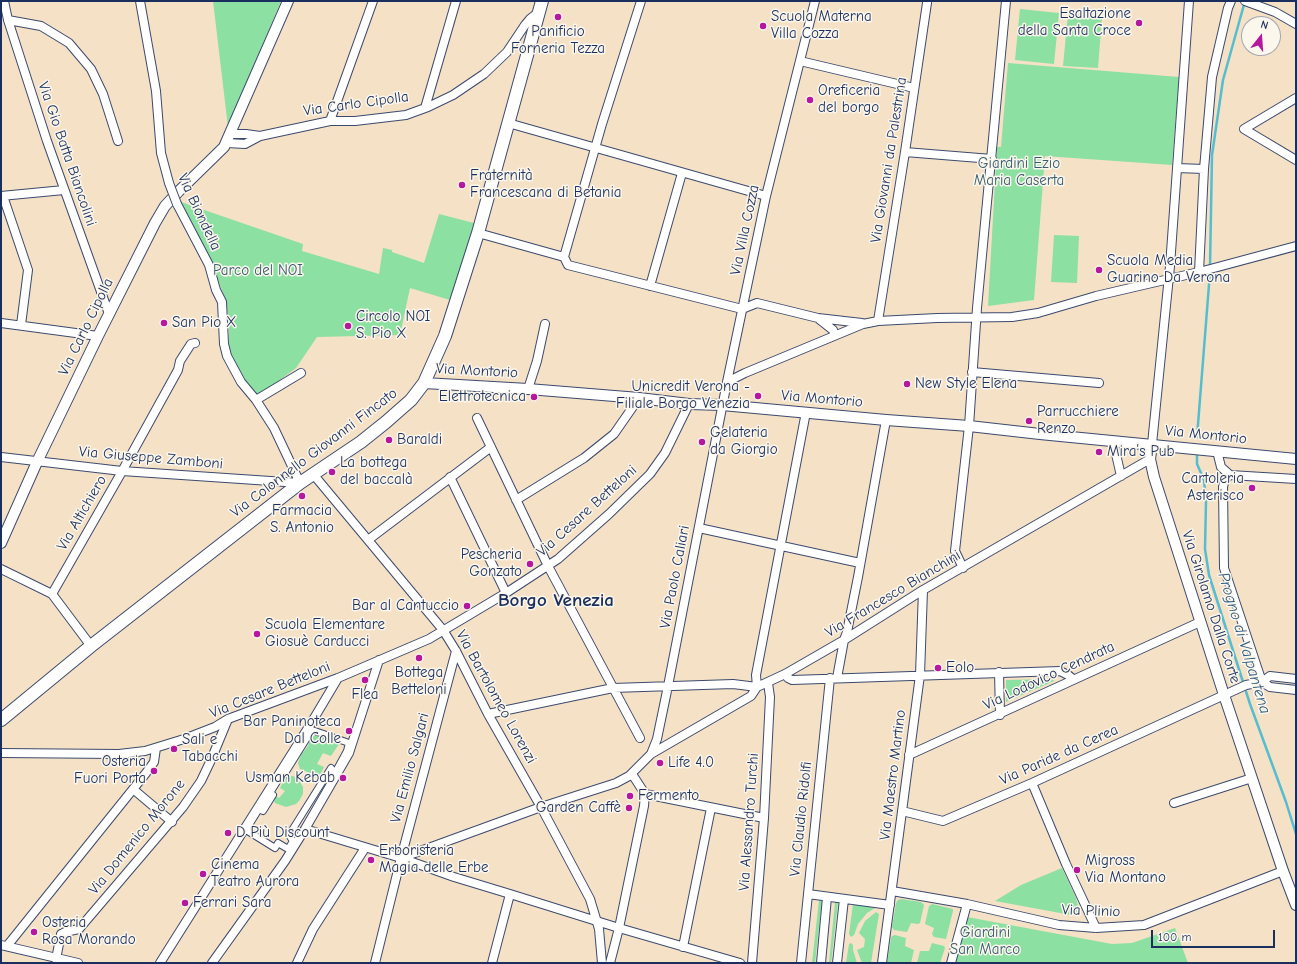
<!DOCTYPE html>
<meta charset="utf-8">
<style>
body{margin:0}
#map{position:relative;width:1297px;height:964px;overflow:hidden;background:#f5e1c6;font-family:"Comic Neue",sans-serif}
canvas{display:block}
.frame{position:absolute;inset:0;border:2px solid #1b2f5e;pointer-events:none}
.north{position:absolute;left:1241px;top:16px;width:40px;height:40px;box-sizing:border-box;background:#fbf7ec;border:1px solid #a1a7b3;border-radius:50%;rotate:17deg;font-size:11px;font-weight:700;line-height:16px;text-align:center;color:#1b2f5e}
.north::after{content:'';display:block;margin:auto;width:14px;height:18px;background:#b5179e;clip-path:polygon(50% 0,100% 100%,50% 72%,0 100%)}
.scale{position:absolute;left:1151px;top:930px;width:124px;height:18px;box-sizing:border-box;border:2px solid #1b2f5e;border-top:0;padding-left:5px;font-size:12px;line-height:14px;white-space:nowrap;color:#1b2f5e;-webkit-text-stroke:3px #fbf7ec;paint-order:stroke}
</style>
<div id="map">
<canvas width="1297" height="964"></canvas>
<div class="frame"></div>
<div class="north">N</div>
<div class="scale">100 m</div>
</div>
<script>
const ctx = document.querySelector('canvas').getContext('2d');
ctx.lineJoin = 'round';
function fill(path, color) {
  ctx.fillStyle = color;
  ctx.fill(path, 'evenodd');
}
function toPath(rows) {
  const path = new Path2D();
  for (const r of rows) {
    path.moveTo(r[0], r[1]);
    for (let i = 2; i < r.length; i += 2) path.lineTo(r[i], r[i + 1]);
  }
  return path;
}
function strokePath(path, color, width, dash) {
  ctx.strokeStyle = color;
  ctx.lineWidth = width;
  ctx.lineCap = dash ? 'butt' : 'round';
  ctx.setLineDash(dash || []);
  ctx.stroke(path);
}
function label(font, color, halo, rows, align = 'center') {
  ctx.font = font + ' "Comic Neue",sans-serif';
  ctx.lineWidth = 3;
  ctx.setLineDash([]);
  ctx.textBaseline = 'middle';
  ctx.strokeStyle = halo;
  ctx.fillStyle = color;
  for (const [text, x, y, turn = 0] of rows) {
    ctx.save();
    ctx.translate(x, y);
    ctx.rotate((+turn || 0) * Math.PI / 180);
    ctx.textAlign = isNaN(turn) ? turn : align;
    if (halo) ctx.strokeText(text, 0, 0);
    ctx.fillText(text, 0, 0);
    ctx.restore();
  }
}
fill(toPath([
 [213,1,281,1,228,127],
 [1020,9,1059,13,1054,64,1015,60],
 [1068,14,1102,17,1098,68,1063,66],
 [1008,63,1179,77,1172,165,1045,156,1034,300,988,306,997,147,1001,147],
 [181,202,303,244,302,251,379,274,383,248,392,250,392,252,424,263,439,214,474,223,450,300,410,288,400,335,317,337,296,368,257,397,243,381,229,355,229,324,226,301,211,261],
 [1054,235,1079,236,1077,283,1051,282],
 [1053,679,1054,681,1006,702,1006,680],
 [319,735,341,741,331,756,323,753,317,764,324,767,319,777,300,769,298,763,301,755,308,746,310,739,313,736],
 [288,775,296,777,299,780,303,787,303,794,299,801,296,804,286,807,275,803,273,798,275,796,279,798,285,791,280,788,285,778],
 [1062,868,1076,898,1078,906,1077,912,1071,915,995,901,1021,885],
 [901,899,921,902,924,905,920,923,918,924,911,923,907,932,894,930,892,927,896,903,898,900],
 [819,900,822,900,815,963,812,963],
 [835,902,838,902,831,963,829,963],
 [853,904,875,908,867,913,858,924,854,935,851,937,849,934],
 [932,904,953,909,953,911,946,939,934,937,932,934,934,928,925,924,929,906],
 [876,912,879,914,871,963,862,963,857,950,864,947,865,939,859,933,865,921],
 [967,917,1112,944,1132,943,1175,928,1188,963,954,963],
 [895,935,906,938,905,946,914,950,911,963,887,963,891,938,892,936],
 [851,943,853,945,853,950,857,963,846,963,849,944],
 [932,943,944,946,945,948,940,963,917,963,920,951,929,951]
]), '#8ce0a1');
strokePath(toPath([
 [1210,267,1212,155,1223,80,1245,1],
 [1197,437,1210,272],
 [1197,454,1197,464,1204,480,1206,501,1205,549,1209,575,1250,704,1286,802,1296,834]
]), '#54bdd0', 2.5);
const pedestrian = toPath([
 [312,730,349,743,347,751,335,773,331,768,289,835,293,841,288,849,278,843,275,848,246,830,259,809,263,811,273,795,270,793,280,777,282,778,312,730]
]);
const minor = toPath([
 [4,1,8,20,47,141,109,314],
 [140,1,156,91,161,153,169,183],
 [1245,1,1275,12,1296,24],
 [8,20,41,26,69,43,91,69,103,94,118,141],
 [800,61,914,88],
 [1296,98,1244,129,1296,160],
 [425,108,456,1],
 [330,121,373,1],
 [508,123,766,196],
 [230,134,246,134,260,136],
 [227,143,245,144,260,136,330,121,355,121,406,115,428,107,453,95,484,74,507,52,525,25,530,19,539,12],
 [905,152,992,159],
 [1177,168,1204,169],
 [1,196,64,190],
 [3,196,28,270,21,325],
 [478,233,564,257,568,265,742,309,757,303,818,318,862,323],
 [564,257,602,124,641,1],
 [1199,272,1204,169,1212,77,1228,8,1231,1],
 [650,286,682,173],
 [819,319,833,330,835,335],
 [878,321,905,152,927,3],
 [1,323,98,336],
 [972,372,1099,383],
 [727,382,745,373,863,324,878,321,937,318,1012,317,1038,313,1096,296,1199,272,1296,246],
 [528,389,537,361,545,324],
 [256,400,301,373],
 [477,418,548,566,640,738],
 [1113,441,1121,476],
 [1152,444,1170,266,1189,1],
 [1217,451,1221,467,1230,475],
 [1,457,122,471,300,483,274,428,256,400,241,382,227,356,224,344,222,302,216,290,209,265,177,204],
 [313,474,443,630,456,651,488,714,541,807,590,899,599,929,602,963],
 [1230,475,1225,479,1223,487,1224,568,1262,682],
 [1230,475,1296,479],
 [450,477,506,593],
 [516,500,584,458,614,434,639,398],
 [699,528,860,563],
 [368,540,491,447],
 [963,568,955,551,969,426,977,308,1006,1],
 [1,569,52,594,91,646],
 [52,594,120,475,178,370,180,361,191,344,195,343],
 [999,672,1000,715],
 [785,674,788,678,792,680,1060,671,1068,675,1073,679],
 [837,678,844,640,847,632,858,577,886,420],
 [1262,682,1270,687,1296,690],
 [757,687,756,675,806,412],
 [488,714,613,688,733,684,757,687],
 [1,753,119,754,145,751,184,739,215,727,228,719,338,678,429,639,506,593,558,559,609,514,650,474,665,453,689,404],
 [651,754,657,739,668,686,727,382,766,196,815,1],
 [909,755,1200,622],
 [1032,783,1066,864,1096,928],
 [133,789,172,822],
 [645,794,764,818],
 [1174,803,1252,778],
 [902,811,943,821,1032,783,1246,685,1262,682,1270,676,1296,679],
 [305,829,401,858,454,877,510,894,619,928,740,963],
 [401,858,541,807,616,783,629,776,651,754,751,696,757,687,785,674,844,640,923,590,1150,459],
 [892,891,967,904,1059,925,1096,928,1144,925,1283,871],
 [808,894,890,905],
 [1,945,78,963],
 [7,946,146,773,154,762,156,748],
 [683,947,711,808],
 [56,959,61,934,65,932,79,929,183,807,201,781,211,760,228,719],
 [160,963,310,725,338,678],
 [212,963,285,861,305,829,349,753,379,660],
 [297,963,313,929,365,848],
 [375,963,401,858,456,651],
 [492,963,510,894],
 [610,963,619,928,644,806,645,794,632,774],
 [752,963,764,818,770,697,768,683],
 [801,963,830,678],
 [821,963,827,897],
 [837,963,844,899],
 [882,963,920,675,923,590],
 [951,963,967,904]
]);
const tertiary = toPath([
 [424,383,528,389,639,398,689,404,722,405,886,420,969,426,1040,434,1296,459],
 [1152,444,1150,459,1154,477,1224,695,1283,871,1296,905],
 [1,543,37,462,98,336,155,223,165,206,179,191,224,147,288,1]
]);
const secondary = toPath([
 [1,720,91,646,300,483,361,442,386,422,411,400,424,383,445,336,478,233,542,1]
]);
strokePath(pedestrian, '#3c4a6e', 8);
strokePath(minor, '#3c4a6e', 10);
strokePath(tertiary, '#3c4a6e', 12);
strokePath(secondary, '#3c4a6e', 14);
strokePath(pedestrian, '#fff', 6);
strokePath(minor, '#fff', 8);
strokePath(tertiary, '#fff', 10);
strokePath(secondary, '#fff', 12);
const minorBridge = toPath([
 [169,183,177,204]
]);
strokePath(minorBridge, '#3c4a6e', 10, []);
strokePath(minorBridge, '#fff', 8);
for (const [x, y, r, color] of [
 [558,17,4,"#b5179e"],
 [1139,23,4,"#b5179e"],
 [763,26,4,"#b5179e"],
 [810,100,4,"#b5179e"],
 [462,185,4,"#b5179e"],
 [1099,270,4,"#b5179e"],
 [164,323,4,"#b5179e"],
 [348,326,4,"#b5179e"],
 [907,384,4,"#b5179e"],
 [758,396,4,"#b5179e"],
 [534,397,4,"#b5179e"],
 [1029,421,4,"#b5179e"],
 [389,440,4,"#b5179e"],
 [702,442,4,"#b5179e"],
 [1099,452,4,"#b5179e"],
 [332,472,4,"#b5179e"],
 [1252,488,4,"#b5179e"],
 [302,496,4,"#b5179e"],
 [530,564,4,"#b5179e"],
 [467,606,4,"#b5179e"],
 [257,634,4,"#b5179e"],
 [419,658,4,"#b5179e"],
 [938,668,4,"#b5179e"],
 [365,680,4,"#b5179e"],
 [349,731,4,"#b5179e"],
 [174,749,4,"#b5179e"],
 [660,763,4,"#b5179e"],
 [154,771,4,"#b5179e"],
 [343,778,4,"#b5179e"],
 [630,796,4,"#b5179e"],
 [629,808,4,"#b5179e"],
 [228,833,4,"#b5179e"],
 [371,860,4,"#b5179e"],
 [1077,870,4,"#b5179e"],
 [203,874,4,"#b5179e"],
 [185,903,4,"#b5179e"],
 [34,932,4,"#b5179e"]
]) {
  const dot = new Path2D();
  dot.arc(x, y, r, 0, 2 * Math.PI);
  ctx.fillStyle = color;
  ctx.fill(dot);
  strokePath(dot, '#fbf7ec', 1.5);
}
label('15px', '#1b2f5e', '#fbf7ec', [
 ["Esaltazione",1131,14,"right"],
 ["della Santa Croce",1131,31,"right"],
 ["Scuola Materna",771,17],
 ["Villa Cozza",771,34],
 ["Panificio",558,32,"center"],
 ["Forneria Tezza",558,49,"center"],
 ["Oreficeria",818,91],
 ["del borgo",818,108],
 ["Fraternità",470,176],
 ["Francescana di Betania",470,193],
 ["Scuola Media",1107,261],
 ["Guarino Da Verona",1107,278],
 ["Circolo NOI",356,317],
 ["S. Pio X",356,334],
 ["San Pio X",172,323],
 ["New Style Elena",915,384],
 ["Unicredit Verona -",750,387,"right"],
 ["Filiale Borgo Venezia",750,404,"right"],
 ["Elettrotecnica",526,397,"right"],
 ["Parrucchiere",1037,412],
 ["Renzo",1037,429],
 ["Gelateria",710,433],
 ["da Giorgio",710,450],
 ["Baraldi",397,440],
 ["Mira’s Pub",1107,452],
 ["La bottega",340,463],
 ["del baccalà",340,480],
 ["Cartoleria",1244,479,"right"],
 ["Asterisco",1244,496,"right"],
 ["Farmacia",302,511,"center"],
 ["S. Antonio",302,528,"center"],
 ["Pescheria",522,555,"right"],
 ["Gonzato",522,572,"right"],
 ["Bar al Cantuccio",459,606,"right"],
 ["Scuola Elementare",265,625],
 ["Giosuè Carducci",265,642],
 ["Eolo",946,668],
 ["Bottega",419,673,"center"],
 ["Betteloni",419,690,"center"],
 ["Flea",365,695,"center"],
 ["Bar Paninoteca",341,722,"right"],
 ["Dal Colle",341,739,"right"],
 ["Sali e",182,740],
 ["Tabacchi",182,757],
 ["Osteria",146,762,"right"],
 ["Fuori Porta",146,779,"right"],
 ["Life 4.0",668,763],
 ["Usman Kebab",335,778,"right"],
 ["Fermento",638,796],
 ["Garden Caffè",621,808,"right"],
 ["D Più Discount",236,833],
 ["Erboristeria",379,851],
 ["Magia delle Erbe",379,868],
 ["Migross",1085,861],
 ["Via Montano",1085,878],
 ["Cinema",211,865],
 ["Teatro Aurora",211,882],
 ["Ferrari Sara",193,903],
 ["Osteria",42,923],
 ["Rosa Morando",42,940]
], 'left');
label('15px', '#1b2f5e', '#fbf7ec', [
 ["Via Carlo Cipolla",356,104,-8],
 ["Via Gio Batta Biancolini",67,154,71],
 ["Via Giovanni da Palestrina",889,160,-81],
 ["Via Biondella",199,212,65],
 ["Via Villa Cozza",745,230,-78],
 ["Via Carlo Cipolla",86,327,-64],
 ["Via Montorio",477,371,3],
 ["Via Montorio",822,399,5],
 ["Via Montorio",1206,435,6],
 ["Via Colonnello Giovanni Fincato",314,453,-37],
 ["Via Giuseppe Zamboni",151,458,5],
 ["Via Cesare Betteloni",587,511,-42],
 ["Via Altichiero",82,513,-60],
 ["Via Paolo Caliari",675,577,-79],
 ["Via Francesco Bianchini",893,594,-31],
 ["Via Girolamo Dalla Corte",1211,607,72],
 ["Via Lodovico Cendrata",1049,676,-25],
 ["Via Cesare Betteloni",270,690,-22],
 ["Via Bartolomeo Lorenzi",496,697,61],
 ["Via Paride da Cerea",1059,755,-24],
 ["Via Emilio Salgari",410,768,-75],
 ["Via Maestro Martino",893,775,-83],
 ["Via Claudio Ridolfi",801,819,-84],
 ["Via Alessandro Turchi",749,822,-86],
 ["Via Domenico Morone",137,837,-51],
 ["Via Plinio",1091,911,2]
]);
label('15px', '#375b6f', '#fbf7ec', [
 ["Giardini Ezio",1019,164],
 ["Maria Caserta",1019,181],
 ["Parco del NOI",258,271],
 ["Giardini",985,933],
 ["San Marco",985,950]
]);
label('italic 16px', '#2c5a80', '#fbf7ec', [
 ["Progno di Valpantena",1244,643,73]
]);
label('bold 19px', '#1b2f5e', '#fbf7ec', [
 ["Borgo Venezia",556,601]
]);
</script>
